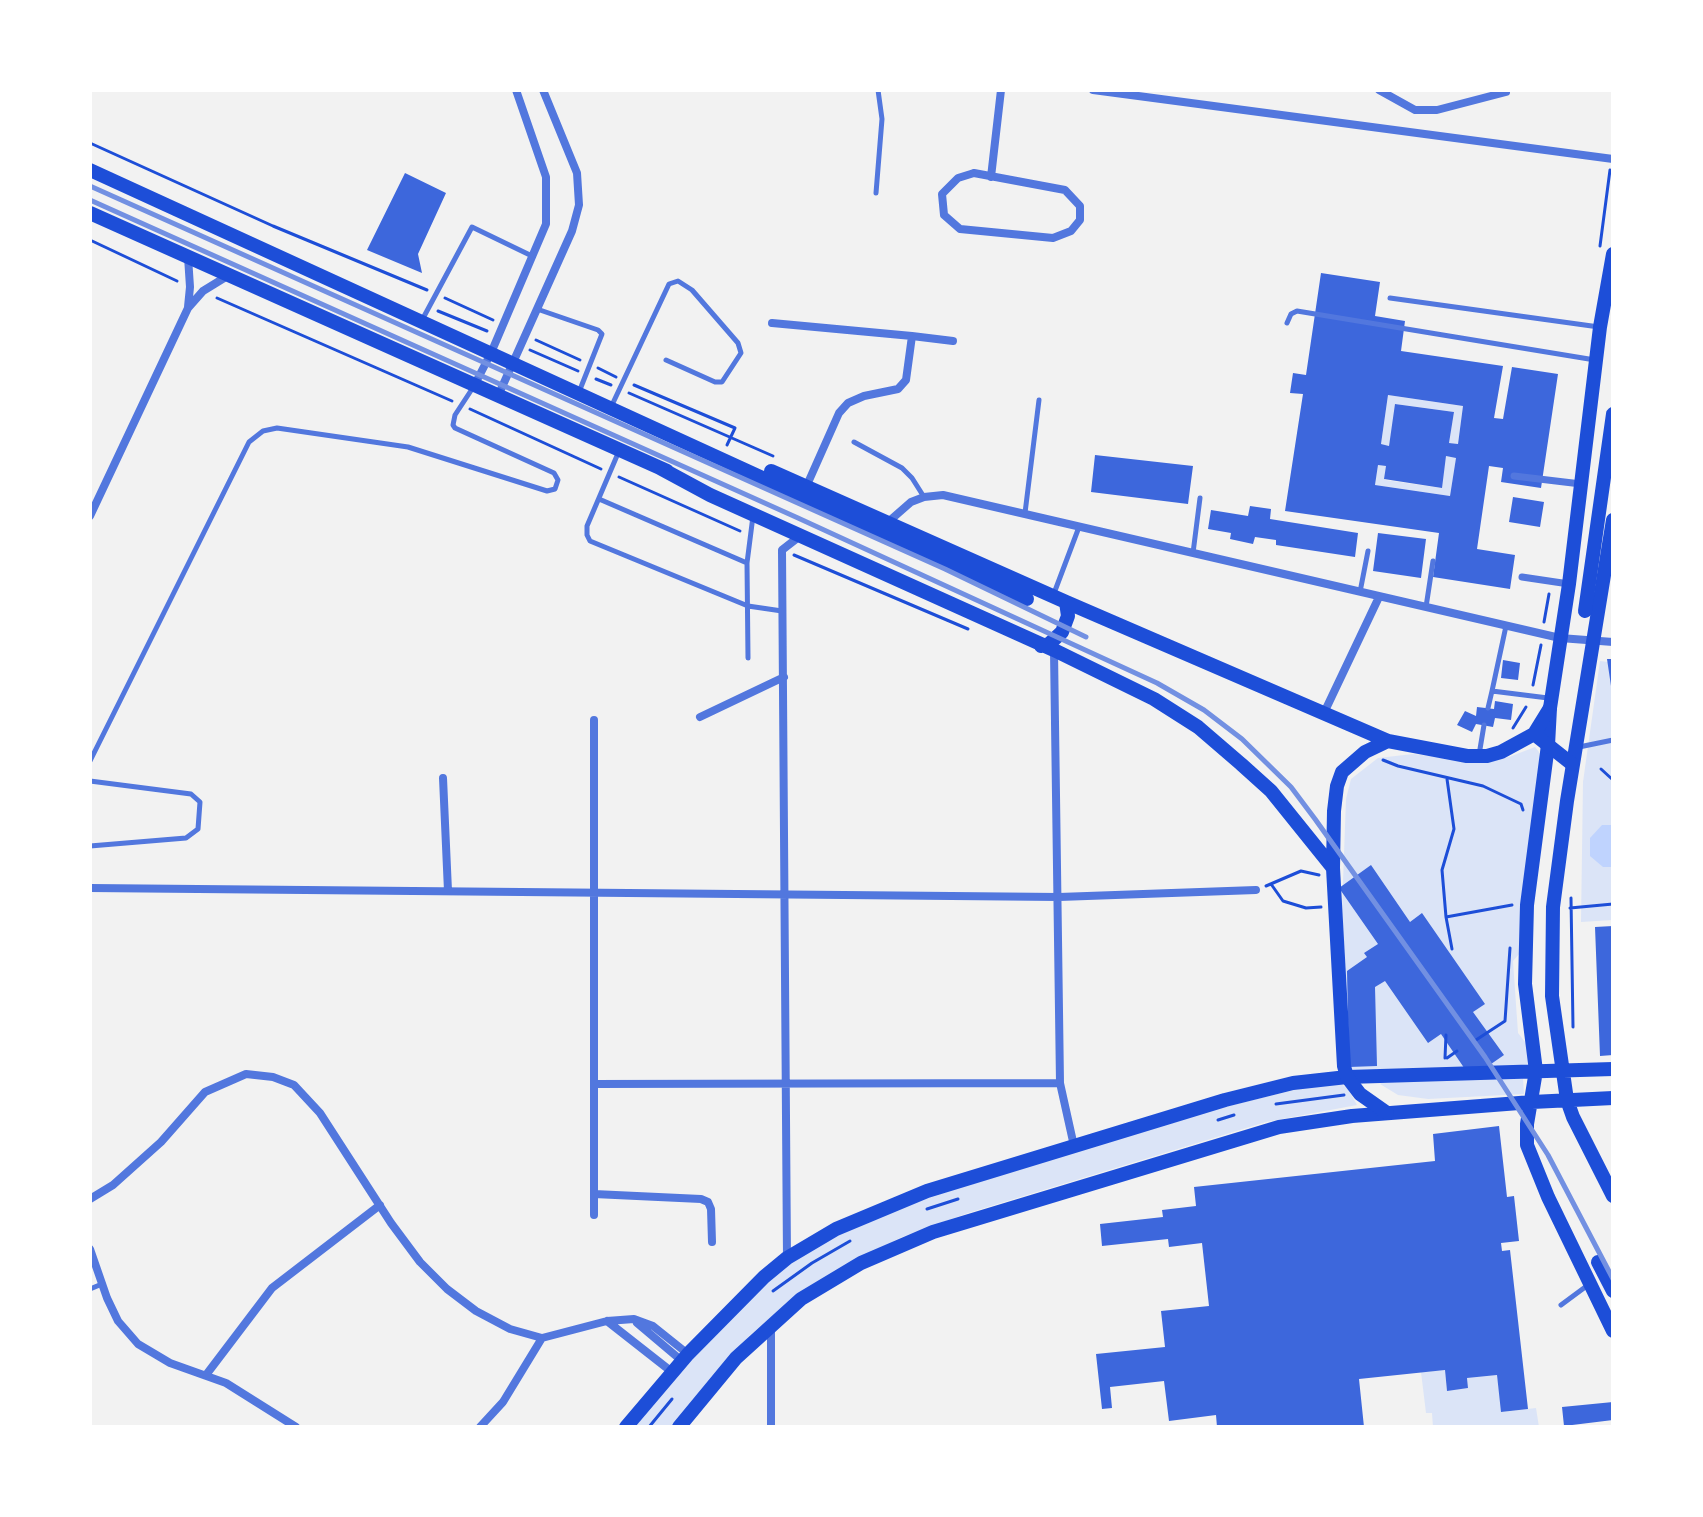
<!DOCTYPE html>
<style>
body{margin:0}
#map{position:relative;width:1703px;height:1517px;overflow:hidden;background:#f2f2f2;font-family:"Sofia Sans Condensed",sans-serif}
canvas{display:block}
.frame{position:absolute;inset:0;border:92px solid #fff;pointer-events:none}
</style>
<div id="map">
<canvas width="1703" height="1517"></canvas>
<div class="frame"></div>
</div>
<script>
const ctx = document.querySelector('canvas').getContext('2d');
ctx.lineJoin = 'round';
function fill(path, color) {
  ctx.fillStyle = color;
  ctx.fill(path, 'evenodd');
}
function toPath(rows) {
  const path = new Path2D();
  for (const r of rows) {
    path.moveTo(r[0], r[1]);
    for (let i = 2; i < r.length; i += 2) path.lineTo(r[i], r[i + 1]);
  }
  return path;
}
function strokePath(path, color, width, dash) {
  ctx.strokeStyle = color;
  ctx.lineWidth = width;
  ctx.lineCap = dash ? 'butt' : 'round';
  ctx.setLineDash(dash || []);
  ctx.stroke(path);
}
fill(toPath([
 [1388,395,1463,406,1458,444,1449,443,1454,412,1396,404,1389,446,1381,444],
 [1446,456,1456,458,1450,496,1375,485,1378,465,1386,466,1385,480,1441,488],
 [1600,661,1608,662,1613,697,1613,920,1581,922,1583,782],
 [1535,747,1539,752,1541,770,1520,953,1513,961,1518,1033,1529,1047,1531,1061,1527,1066,1352,1070,1342,910,1346,799,1351,779,1378,758,1413,754,1482,762,1509,757],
 [1523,1078,1524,1094,1428,1099,1398,1095,1380,1084,1382,1082],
 [1336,1080,1348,1089,1357,1105,1266,1122,968,1213,902,1237,848,1264,801,1292,750,1335,672,1427,635,1427,672,1379,782,1268,826,1239,921,1197,1174,1119],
 [1445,1370,1447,1390,1468,1388,1467,1378,1497,1375,1502,1412,1536,1408,1539,1427,1433,1427,1432,1413,1426,1413,1421,1372]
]), '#dbe4f7');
fill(toPath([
 [1602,825,1613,825,1613,867,1603,867,1590,856,1590,838]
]), '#bfd3fe');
fill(toPath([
 [405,173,446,193,418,254,422,273,367,250],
 [1321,273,1380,282,1375,316,1405,321,1401,351,1503,366,1494,418,1503,419,1512,367,1558,374,1541,488,1501,482,1503,468,1489,466,1477,549,1515,555,1510,589,1433,577,1439,533,1285,511,1303,394,1290,393,1293,373,1306,375],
 [1388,395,1463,406,1458,444,1449,443,1454,412,1395,404,1389,446,1381,444],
 [1446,456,1456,458,1450,496,1375,485,1378,465,1386,466,1384,479,1442,488],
 [1095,455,1193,466,1188,504,1091,492],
 [1513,497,1544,502,1540,527,1509,522],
 [1250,506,1271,509,1270,519,1358,533,1355,557,1276,545,1276,540,1255,537,1253,544,1230,539,1231,533,1208,529,1211,510,1248,516],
 [1378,533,1426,539,1421,578,1373,571],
 [1607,659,1613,659,1613,686,1611,686],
 [1503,660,1520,663,1518,680,1501,678],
 [1495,701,1513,704,1511,720,1495,718,1493,727,1476,724,1472,732,1457,725,1465,711,1476,716,1477,707,1494,709],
 [1371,865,1410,922,1422,913,1485,1004,1473,1012,1504,1055,1471,1078,1441,1034,1428,1043,1385,981,1375,987,1377,1066,1349,1067,1347,971,1367,957,1364,953,1378,944,1339,888],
 [1613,926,1613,1055,1600,1056,1595,927],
 [1499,1126,1507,1197,1514,1196,1519,1241,1501,1243,1502,1251,1510,1250,1528,1409,1501,1412,1497,1375,1467,1378,1468,1388,1447,1391,1445,1370,1359,1379,1364,1427,1217,1427,1216,1415,1169,1421,1164,1381,1110,1387,1112,1408,1102,1409,1096,1354,1165,1347,1161,1311,1209,1306,1202,1243,1169,1247,1168,1239,1102,1246,1100,1224,1163,1217,1162,1210,1196,1206,1194,1187,1435,1161,1433,1134],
 [1613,1402,1613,1420,1564,1426,1562,1407]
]), '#3d67dc');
strokePath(toPath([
 [90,143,273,226,427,290],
 [90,240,177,281],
 [1600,246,1610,170],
 [217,298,452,401],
 [445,298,493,320],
 [438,311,487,331],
 [536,340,580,360],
 [530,350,578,371],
 [598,368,616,377],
 [596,379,611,385],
 [634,385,735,428,727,445],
 [629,393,773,456],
 [470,409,601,469],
 [619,477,740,531],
 [794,555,968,629],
 [1544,622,1549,594],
 [1533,685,1541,645],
 [1513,728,1526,707],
 [1383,760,1398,766,1483,786,1521,804,1523,810],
 [1601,769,1613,780],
 [1271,884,1283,901,1306,908,1321,907],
 [1266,886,1301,871,1319,875],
 [1571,898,1573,1027],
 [1570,908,1613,904],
 [1446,917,1442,870,1454,829,1447,779],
 [1452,949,1446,917,1512,905],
 [1476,1040,1505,1021,1510,948],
 [1445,1058,1446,1035],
 [1447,1058,1457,1051],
 [1276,1104,1344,1095],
 [1218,1120,1234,1115],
 [927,1209,958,1199],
 [773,1291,812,1263,850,1241],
 [649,1427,672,1399]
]), '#1d4ed8', 3);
strokePath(toPath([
 [876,193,882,119,878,90],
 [1390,298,1599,327],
 [537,309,598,330,602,334,579,392],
 [421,322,472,227,532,256],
 [1287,323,1291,314,1297,311,1595,360],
 [612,405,669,284,678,281,692,290,738,343,741,353,722,382,715,382,666,360],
 [854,442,902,468,912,478,924,497],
 [619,451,587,526,587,535,590,541,748,606,782,611],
 [599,499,747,563],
 [1025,513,1039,400],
 [1193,553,1200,498],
 [1360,592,1368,551],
 [1053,596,1079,527],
 [1426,607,1433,561],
 [1506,626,1492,691,1548,698],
 [748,658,747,563,753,516],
 [1488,708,1492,691],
 [1579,747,1613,740],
 [1479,755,1484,725],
 [90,761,249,442,263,431,277,428,408,447,547,491,555,489,558,480,554,473,455,428,453,425,455,415,474,386],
 [90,781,191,794,200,802,198,829,186,838,90,846],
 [90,1289,102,1284],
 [1561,1305,1588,1285]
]), '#5277de', 5);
strokePath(toPath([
 [1514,476,1581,484],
 [1522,577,1569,584]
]), '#5277de', 7);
strokePath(toPath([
 [1093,90,1613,159],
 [1379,90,1415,110,1437,110,1506,92],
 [974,173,1065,190,1080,206,1080,220,1071,231,1053,238,960,229,944,215,942,194,958,178,974,173],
 [991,177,1001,90],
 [188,257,190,287,188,307],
 [772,323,912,336,906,380,898,389,864,396,848,403,839,413,807,485],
 [912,336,953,341],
 [474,386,491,353,546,224,546,177,516,90],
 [498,396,572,231,579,205,577,173,543,90],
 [90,516,188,308,203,291,229,275],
 [887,523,911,502,924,497,943,495,1560,638,1613,642],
 [1054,651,1060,1083,1074,1146],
 [1323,715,1379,597],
 [700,717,784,677],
 [443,778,448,891],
 [90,888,1059,897,1256,890],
 [594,1084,1060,1083],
 [594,1194,701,1199,708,1202,711,1209,712,1242],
 [90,1199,113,1185,161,1142,205,1092,246,1074,273,1077,294,1085,320,1113,391,1223,420,1262,447,1289,476,1311,510,1329,542,1338],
 [594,1215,594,720],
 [90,1249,107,1298,118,1321,138,1344,170,1363,226,1383,296,1427],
 [787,1258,782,550,800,536],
 [607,1321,672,1372],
 [637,1323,682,1361],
 [206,1375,272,1288,380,1205],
 [480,1427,503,1402,542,1338,607,1321,634,1319,653,1326,688,1354],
 [771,1427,771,1327]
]), '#5277de', 8);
strokePath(toPath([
 [1613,254,1600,327,1569,584,1550,708,1548,745,1527,905,1525,984,1536,1071,1527,1124,1527,1145,1548,1197,1613,1331],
 [1613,520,1567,801,1553,907,1552,996,1567,1100,1573,1117,1613,1196],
 [626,1427,688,1354,764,1277,787,1258,836,1229,927,1191,1225,1100,1293,1083,1347,1077,1613,1069],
 [679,1427,736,1358,801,1299,861,1263,933,1232,1279,1127,1352,1116,1532,1102,1613,1098]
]), '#1d4ed8', 14);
strokePath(toPath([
 [90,170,1027,599],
 [90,213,667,471],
 [660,468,710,495,1054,650,1154,699,1198,727,1241,764,1271,791,1333,868,1344,1066,1347,1077,1360,1094,1387,1113],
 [771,471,1066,602,1388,741,1467,756,1487,756,1501,752,1534,734,1550,708],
 [1585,611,1613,414],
 [1041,646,1049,644,1062,632,1068,616,1066,602],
 [1534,734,1572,764],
 [1333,868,1334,811,1337,786,1342,772,1365,752,1388,741],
 [1598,1262,1613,1291]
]), '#1d4ed8', 14);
strokePath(toPath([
 [90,186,945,569,1086,637],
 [90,200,798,518,1157,683,1204,710,1242,739,1291,787,1315,819,1485,1057,1548,1155,1613,1279]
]), '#7290e2', 5);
</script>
